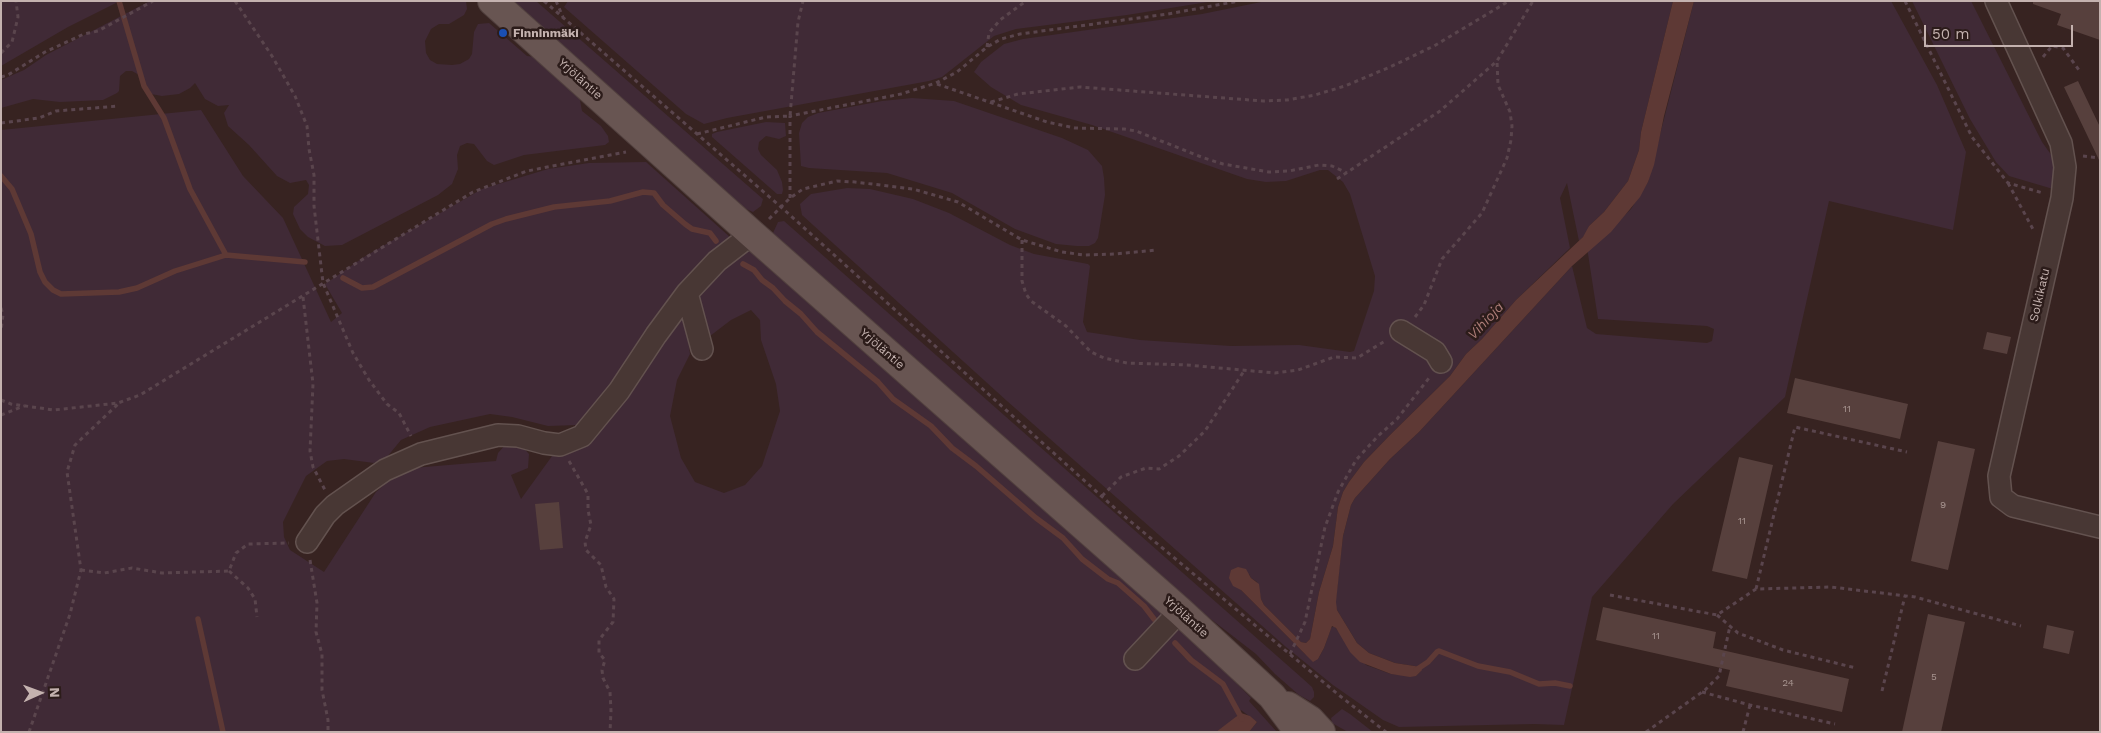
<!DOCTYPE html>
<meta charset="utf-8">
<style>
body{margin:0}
#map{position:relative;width:2101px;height:733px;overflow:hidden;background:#372321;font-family:"Work Sans",sans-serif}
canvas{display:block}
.frame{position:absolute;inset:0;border:2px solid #c4b2af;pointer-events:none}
.north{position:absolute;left:15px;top:668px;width:50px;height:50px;-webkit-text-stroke:4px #2c1c1a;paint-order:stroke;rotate:88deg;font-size:14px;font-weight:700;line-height:20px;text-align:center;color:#c4b2af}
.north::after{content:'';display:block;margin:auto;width:18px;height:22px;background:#c4b2af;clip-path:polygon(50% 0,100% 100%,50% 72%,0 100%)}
.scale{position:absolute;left:1924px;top:25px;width:149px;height:22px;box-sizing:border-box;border:2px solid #c4b2af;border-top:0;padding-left:6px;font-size:15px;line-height:18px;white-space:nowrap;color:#c4b2af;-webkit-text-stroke:4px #2c1c1a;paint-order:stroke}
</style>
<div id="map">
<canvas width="2101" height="733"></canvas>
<div class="frame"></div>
<div class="north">N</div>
<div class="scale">50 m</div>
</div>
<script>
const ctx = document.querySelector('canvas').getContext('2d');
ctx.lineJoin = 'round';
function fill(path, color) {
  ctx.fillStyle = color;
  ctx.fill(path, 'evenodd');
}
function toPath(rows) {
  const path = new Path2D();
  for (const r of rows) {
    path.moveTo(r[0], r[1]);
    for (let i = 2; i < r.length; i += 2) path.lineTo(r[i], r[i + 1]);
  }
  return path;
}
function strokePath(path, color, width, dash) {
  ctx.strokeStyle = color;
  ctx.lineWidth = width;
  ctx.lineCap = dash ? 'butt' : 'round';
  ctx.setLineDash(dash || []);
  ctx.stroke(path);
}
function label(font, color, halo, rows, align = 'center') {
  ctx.font = font + ' "Work Sans",sans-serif';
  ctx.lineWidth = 5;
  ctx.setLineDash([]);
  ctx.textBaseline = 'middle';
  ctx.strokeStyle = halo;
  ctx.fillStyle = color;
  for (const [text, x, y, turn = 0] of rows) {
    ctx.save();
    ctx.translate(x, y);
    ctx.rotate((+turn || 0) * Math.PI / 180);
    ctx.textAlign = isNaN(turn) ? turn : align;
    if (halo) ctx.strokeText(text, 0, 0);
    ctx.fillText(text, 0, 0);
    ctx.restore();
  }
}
fill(toPath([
 [1,1,120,1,68,27,1,66],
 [150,1,466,1,467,9,464,15,449,24,439,24,431,29,425,41,426,53,430,60,437,64,452,65,460,64,469,59,472,54,474,32,478,24,489,23,527,56,535,57,579,95,582,111,601,126,608,136,609,142,605,145,524,155,494,165,487,161,474,144,467,143,460,146,457,155,458,169,452,184,438,195,342,245,325,246,308,237,300,229,293,214,294,207,308,194,309,185,306,180,290,183,277,176,249,145,228,126,224,113,229,105,218,106,205,99,195,83,190,88,179,94,162,96,151,94,141,76,132,71,126,71,120,76,119,91,117,93,103,100,60,102,33,99,1,108,1,80,24,70,46,55],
 [511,1,536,1,763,199,761,206,753,212,744,208],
 [568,1,1214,1,1127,15,1016,29,994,36,942,77,929,81,727,118,704,124,686,114,564,7],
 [1266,1,1673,1,1641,132,1639,150,1628,181,1604,212,1589,226,1586,234,1579,241,1567,183,1560,198,1570,248,1516,300,1482,339,1466,354,1450,376,1390,435,1364,462,1349,482,1343,492,1338,507,1333,546,1319,592,1310,639,1306,643,1301,642,1264,605,1261,599,1257,582,1251,578,1249,574,1241,590,1305,654,1318,659,1324,648,1331,628,1334,626,1366,665,1391,674,1416,676,1420,672,1421,667,1395,663,1369,653,1357,643,1337,610,1335,606,1343,536,1351,505,1355,498,1390,459,1419,432,1572,266,1587,328,1596,334,1707,343,1712,341,1714,329,1707,326,1598,319,1588,254,1588,251,1631,209,1648,182,1694,1,1891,1,1937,85,1966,152,1953,230,1829,201,1785,397,1673,504,1592,597,1564,725,1534,724,1399,727,1383,720,1333,685,1286,647,1007,401,802,215,800,204,811,194,847,188,870,189,913,199,949,213,1010,245,1034,254,1088,264,1090,266,1083,322,1087,332,1140,340,1231,346,1299,345,1350,352,1354,351,1374,291,1375,276,1350,194,1343,182,1328,170,1320,170,1286,181,1266,182,1247,179,1092,125,1021,105,991,87,974,72,981,62,1004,44,1023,39,1202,14],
 [1912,1,1971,1,2042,142,2052,156,2057,168,2053,189,2009,176,1996,162,1970,119],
 [912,98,954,101,1062,138,1088,150,1102,166,1104,178,1105,195,1098,238,1095,243,1089,246,1077,246,1056,244,1015,229,952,193,887,173,809,168,801,166,799,133,802,123,808,117,818,113,882,101],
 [201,110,243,176,283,218,331,322,342,313,325,284,364,257,482,189,548,169,589,163,646,162,731,238,643,349,578,425,548,426,512,417,490,414,430,427,401,440,387,457,374,463,344,459,327,461,306,476,283,522,284,537,290,550,324,572,376,492,396,474,413,468,496,461,498,453,506,444,520,444,529,454,528,468,511,475,521,499,560,445,587,446,600,423,679,318,685,318,690,354,677,380,670,416,681,458,695,482,724,493,745,485,762,466,780,411,776,384,761,340,760,320,751,310,731,320,710,336,702,330,694,301,725,264,749,249,1179,625,1251,698,1249,701,1277,732,1249,732,1257,722,1241,710,1235,719,1216,732,1,732,1,130],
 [766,122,785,123,786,136,779,139,766,136,759,142,758,149,761,155,777,170,782,182,783,190,782,194,777,194,712,137,712,134,717,132],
 [784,221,1302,678,1312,687,1314,692,1314,697,1310,701,1299,695,1275,674,1256,654,1203,613,1197,610,779,241,773,233,778,222],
 [1342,709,1350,714,1373,732,1348,732,1332,723,1331,718]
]), '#402a36');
fill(toPath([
 [1673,1,1694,1,1664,116,1654,165,1648,182,1640,197,1611,232,1572,266,1419,432,1390,459,1355,498,1351,505,1343,536,1336,602,1337,610,1357,643,1369,653,1395,663,1421,667,1422,670,1416,676,1410,677,1391,674,1360,662,1350,652,1336,628,1332,626,1324,648,1318,659,1313,662,1241,590,1233,586,1229,578,1231,570,1238,567,1246,569,1251,578,1259,584,1261,599,1264,605,1301,642,1306,643,1310,639,1319,592,1333,546,1338,507,1343,492,1349,482,1364,462,1390,435,1450,376,1466,354,1482,339,1516,300,1583,237,1589,226,1604,212,1628,181,1639,150,1641,132],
 [1241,713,1250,716,1257,722,1249,732,1216,732]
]), '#5e3935');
strokePath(toPath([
 [119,1,144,86,164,118,190,189,226,255],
 [1,176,12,189,31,234,40,272,45,282,53,290,61,294,119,292,137,288,175,271,226,255,305,262],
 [743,264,754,270,762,280,773,288,785,301,801,314,817,332,878,382,893,399,931,426,952,448,976,466,1036,518,1063,538,1082,559,1108,579,1118,583,1144,606,1154,619],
 [343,278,362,288,373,287,492,224,506,219,554,207,610,201,643,192,654,193,663,205,685,224,692,229,710,233,716,241],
 [198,619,223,732],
 [1175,643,1191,660,1223,684,1242,719],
 [1416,670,1428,662,1437,652,1439,651,1478,666,1510,672,1539,684,1555,683,1570,686]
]), '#5e3935', 5.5);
fill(toPath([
 [2033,1,2100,1,2100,40,2057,25,2061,14,2033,4],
 [2078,81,2100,127,2100,162,2064,87],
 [1987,332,2011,337,2007,354,1983,349],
 [1795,378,1908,404,1900,439,1787,413],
 [1938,441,1975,449,1948,570,1911,561],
 [1739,457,1773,465,1747,579,1712,571],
 [559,502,563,548,540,550,535,504],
 [1603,607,1716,632,1713,648,1849,679,1842,712,1726,686,1730,670,1596,640],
 [1928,614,1965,622,1941,732,1902,732],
 [2047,625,2074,631,2069,654,2043,648]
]), '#57403d');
const minor = toPath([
 [1996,1,2061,143,2065,167,2062,198,1999,476,2001,497,2013,506,2100,527],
 [687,293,702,349],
 [1401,331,1435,352,1441,362],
 [307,542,325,515,335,505,385,470,421,454,498,435,518,436,544,443,560,445,582,436,619,391,656,335,687,293,717,261,752,234],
 [1135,659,1180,611]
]);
const major = toPath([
 [492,1,752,234,1180,611,1272,696,1299,732],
 [1288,706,1310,720,1321,732]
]);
strokePath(minor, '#63524f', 24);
strokePath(major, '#51403e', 30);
strokePath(toPath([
 [235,1,272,56,295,96,307,126,309,149,314,175,314,206,323,283,353,353,369,380,387,404,399,413,411,436],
 [544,1,781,207,1118,511,1340,696,1386,732],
 [556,1,563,17],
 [1905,1,1972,137,2008,183,2043,193],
 [987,47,989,33,1000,20,1026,1],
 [1,53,12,42,18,17,16,1],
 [2043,57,2052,46,2063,48,2079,70],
 [1,77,8,75,45,52,84,34,98,31,153,1],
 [937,84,1047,122,1075,128,1124,129,1136,131,1204,158,1223,164,1269,172,1289,171,1319,165,1332,166,1347,173],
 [991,102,1018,94,1080,87,1263,101,1287,100,1315,95,1345,86,1390,67,1434,46,1509,1],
 [1,123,39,118,56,111,119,106],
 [697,134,766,117,790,116,798,22,803,1],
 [2083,156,2100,158],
 [1337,179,1440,111,1497,61,1533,1],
 [2008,183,2034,231],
 [790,198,790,116,901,94,936,83,957,72,987,47,1001,39,1020,34,1168,14,1239,1],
 [769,219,790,198,803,189,837,181,855,182,913,189,958,202,1022,240,1062,252,1084,255,1115,254,1157,250],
 [1022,240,1022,281,1026,294,1031,301,1066,326,1091,352,1104,358,1127,363,1187,365,1275,373,1298,370,1334,357,1357,358,1385,341],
 [303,297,313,384,310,451,313,467,325,490],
 [1,308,3,315,1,331],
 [1415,317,1424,305,1442,259,1482,213,1507,158,1511,140,1512,126,1510,112,1498,85,1497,61],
 [1,400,11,404,54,410,118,403,140,395,473,192,527,171,626,152],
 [1,415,24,406],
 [569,461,588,494,588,510,591,525,585,542,586,550,601,565,606,587,614,599,613,622,599,640,599,653,605,660,602,670,603,678,610,692,611,711,610,732],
 [1102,496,1121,477,1146,468,1159,469,1179,456,1205,431,1244,371],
 [310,560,317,603,316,632,322,654,322,690,328,720,328,732],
 [81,570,104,573,132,568,162,573,229,571,236,553,248,544,289,543],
 [229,571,248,588,255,599,257,617],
 [1756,589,1795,427,1907,452],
 [1610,595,1717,615,1756,589,1831,587,1915,597,2021,626],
 [1717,615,1738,633,1783,650,1856,668],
 [1290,654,1305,622,1325,527,1338,492,1356,460,1378,436,1397,419,1429,378],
 [1882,691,1905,596],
 [1702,692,1750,705,1835,724],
 [29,732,70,614,81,570,67,472,75,445,118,404],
 [1646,732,1705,690,1719,676,1730,626],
 [1743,732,1750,705]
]), '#5a454d', 3, [4, 4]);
strokePath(minor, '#483734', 21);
strokePath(major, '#685552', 28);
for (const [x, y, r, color] of [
 [503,33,5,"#1a4fb4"]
]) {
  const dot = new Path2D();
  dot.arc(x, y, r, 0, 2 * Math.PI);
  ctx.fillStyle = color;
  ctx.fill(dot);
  strokePath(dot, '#2c1c1a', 2);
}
label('10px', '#a99692', null, [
 ["11",1847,409],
 ["9",1943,505],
 ["11",1742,521],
 ["11",1656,636],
 ["5",1934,677],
 ["24",1788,683]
]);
label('bold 12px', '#c4b2af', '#2c1c1a', [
 ["Finninmäki",513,33]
], 'left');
label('12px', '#c4b2af', '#2c1c1a', [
 ["Yrjöläntie",580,79,42],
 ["Solkikatu",2040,295,-77],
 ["Yrjöläntie",882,349,41],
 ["Yrjöläntie",1186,617,42]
]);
label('italic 14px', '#ac7c77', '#2c1c1a', [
 ["Vihioja",1486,321,-47]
]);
</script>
